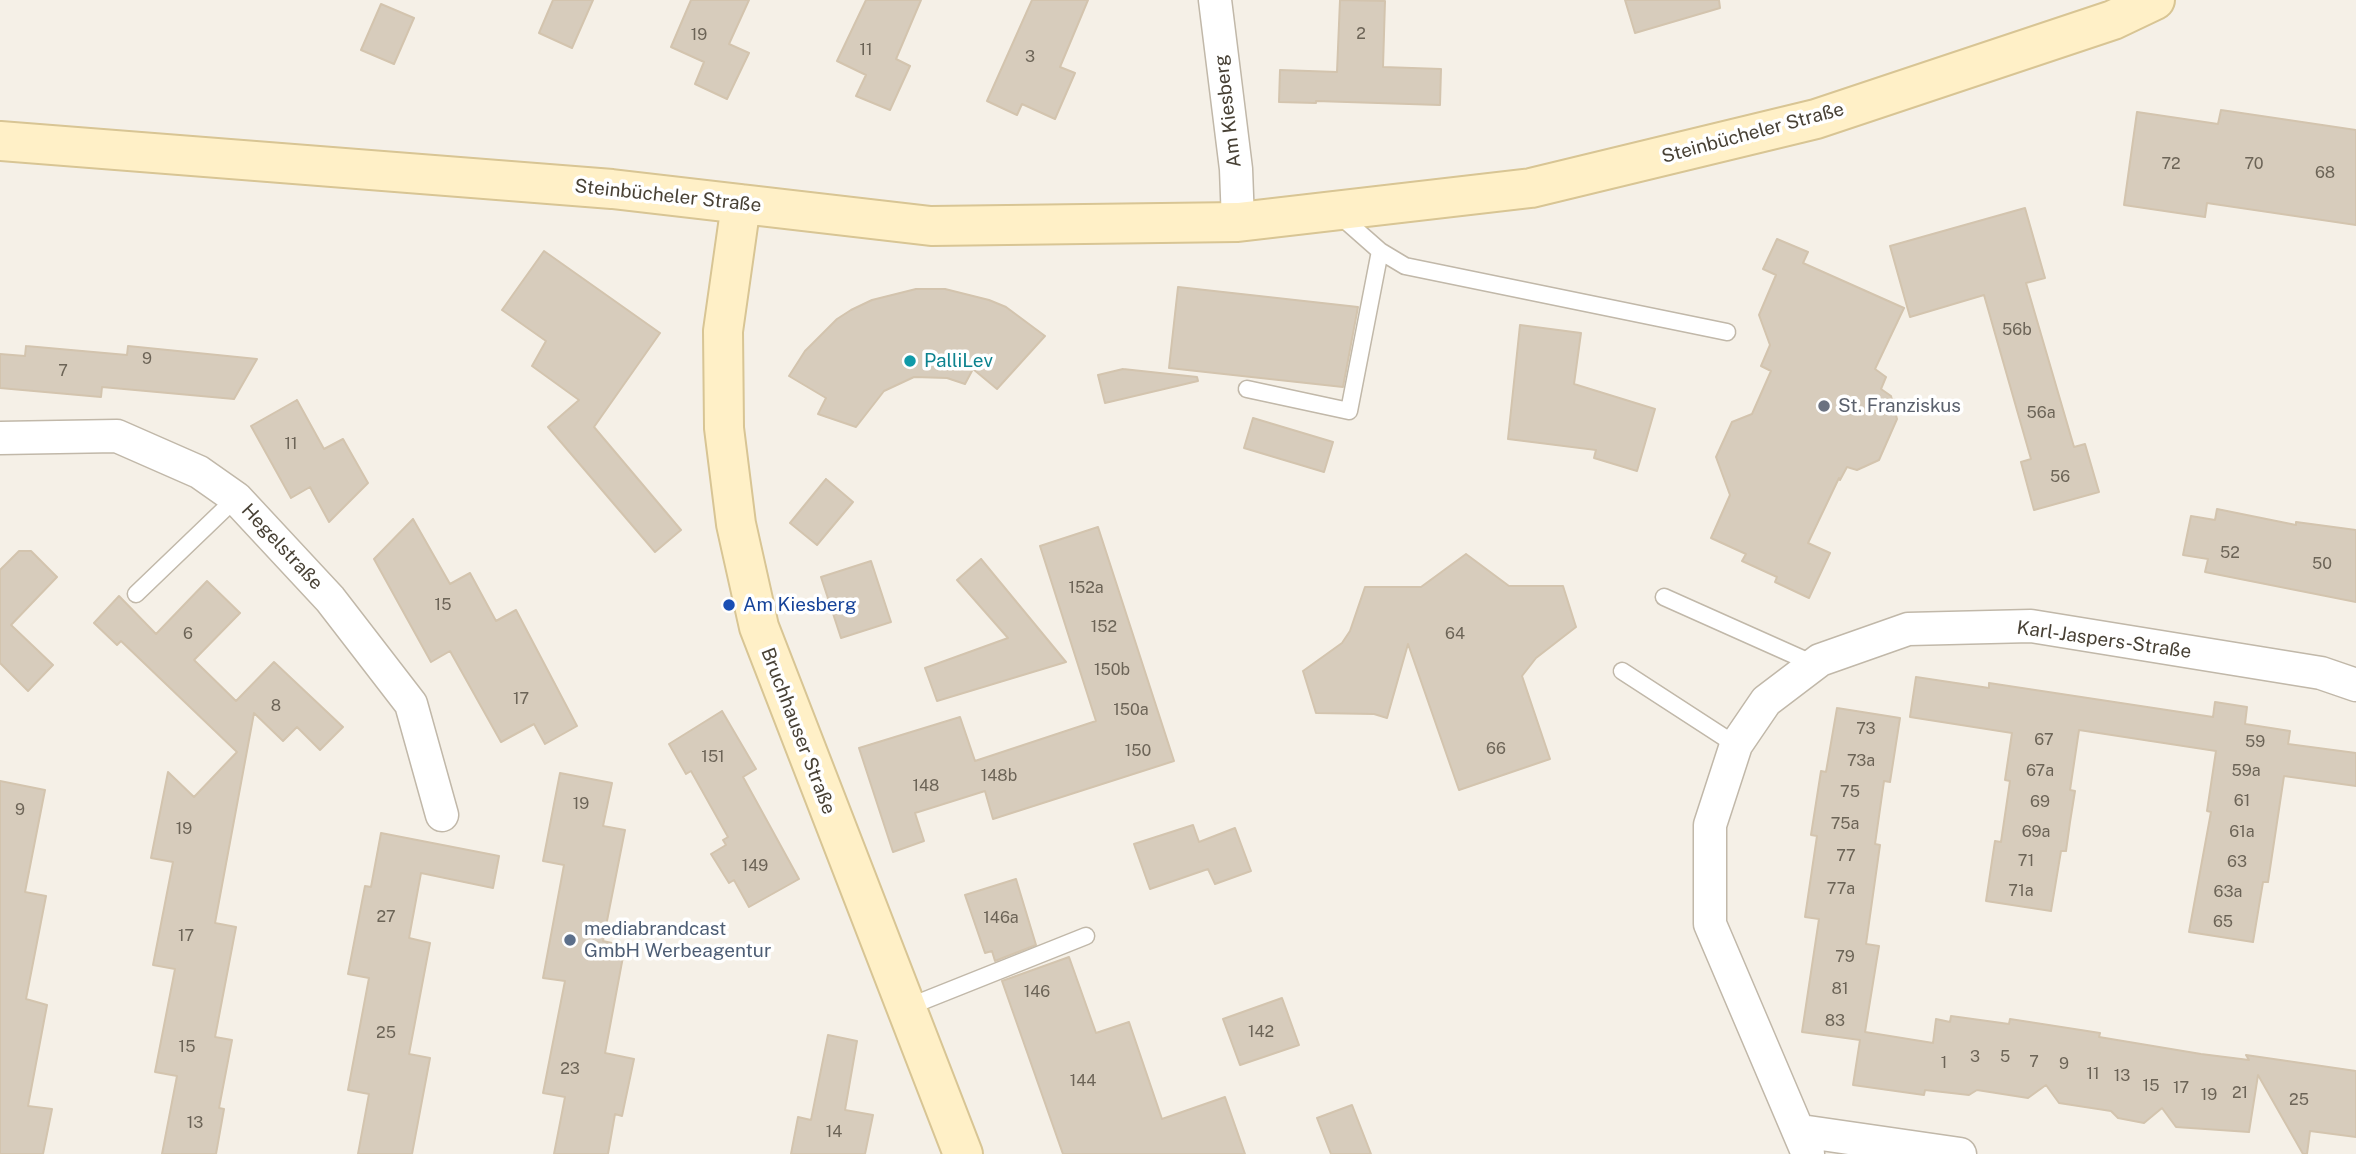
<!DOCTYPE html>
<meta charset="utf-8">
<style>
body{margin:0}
canvas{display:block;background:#f5f0e7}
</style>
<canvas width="2356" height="1154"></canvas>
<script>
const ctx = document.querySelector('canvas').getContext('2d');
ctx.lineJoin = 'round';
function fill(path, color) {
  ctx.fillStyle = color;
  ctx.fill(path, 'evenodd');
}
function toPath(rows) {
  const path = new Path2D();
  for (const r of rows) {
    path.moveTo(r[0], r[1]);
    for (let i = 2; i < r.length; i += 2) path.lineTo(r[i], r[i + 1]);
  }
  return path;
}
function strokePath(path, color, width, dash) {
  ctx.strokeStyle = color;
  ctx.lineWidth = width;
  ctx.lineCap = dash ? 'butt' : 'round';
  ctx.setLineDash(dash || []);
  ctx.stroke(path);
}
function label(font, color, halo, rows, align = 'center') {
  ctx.font = font + ' "Public Sans",sans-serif';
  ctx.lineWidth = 7;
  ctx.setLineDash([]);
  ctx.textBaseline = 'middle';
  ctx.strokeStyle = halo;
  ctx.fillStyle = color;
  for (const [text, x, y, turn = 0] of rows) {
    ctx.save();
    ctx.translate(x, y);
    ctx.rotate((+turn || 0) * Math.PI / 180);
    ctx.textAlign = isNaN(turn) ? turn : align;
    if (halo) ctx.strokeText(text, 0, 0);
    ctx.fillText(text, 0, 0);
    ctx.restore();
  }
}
const building = toPath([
 [553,0,593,0,572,48,539,33,553,0],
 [691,0,749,0,729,44,749,53,727,99,695,84,704,62,671,47,691,0],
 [866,0,921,0,896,59,910,66,890,110,856,96,866,75,837,61,866,0],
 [1032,0,1088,0,1060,67,1075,73,1055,119,1022,104,1017,115,987,101,1032,0],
 [1340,0,1385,1,1383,67,1441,69,1440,105,1316,101,1316,103,1279,102,1280,70,1337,72,1340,0],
 [1625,0,1719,0,1720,8,1635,33,1625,0],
 [381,4,414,18,394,64,361,50,381,4],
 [2221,110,2356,130,2356,225,2207,203,2205,217,2124,205,2137,112,2218,124,2221,110],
 [2025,208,2045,278,2026,283,2074,447,2085,444,2099,492,2034,510,2021,462,2031,459,1984,295,1910,317,1890,246,2025,208],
 [1777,239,1808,252,1803,263,1904,308,1875,369,1886,377,1881,389,1891,396,1897,419,1879,460,1857,470,1847,467,1840,480,1839,478,1808,543,1830,553,1809,598,1775,582,1777,577,1742,561,1746,554,1711,538,1730,495,1716,457,1732,422,1752,414,1771,371,1761,366,1770,345,1759,315,1776,275,1763,269,1777,239],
 [544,251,660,333,594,427,681,530,655,552,548,427,579,400,532,366,546,341,502,310,544,251],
 [1178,287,1358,307,1343,387,1169,368,1178,287],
 [916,289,945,289,989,300,1006,307,1045,336,997,389,973,369,965,384,947,378,914,377,884,391,856,427,818,414,826,398,789,376,805,351,837,319,851,310,872,300,916,289],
 [1520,325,1581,333,1574,384,1655,409,1637,471,1594,458,1596,450,1508,439,1520,325],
 [26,346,127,355,128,346,257,359,234,399,102,387,101,397,0,388,0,354,25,356,26,346],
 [1123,369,1197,377,1198,381,1105,403,1098,375,1123,369],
 [297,400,324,449,343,439,368,483,329,522,310,487,291,498,251,426,297,400],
 [1253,418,1333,442,1324,472,1244,448,1253,418],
 [826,479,853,502,817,545,790,523,826,479],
 [2217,509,2296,525,2296,522,2356,530,2356,602,2205,572,2208,559,2183,555,2191,516,2215,520,2217,509],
 [413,519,450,584,470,573,496,621,516,610,577,726,545,744,534,724,501,742,450,651,431,662,374,559,413,519],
 [1098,527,1174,761,993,819,985,791,915,813,924,841,893,852,859,748,960,717,975,761,1096,721,1040,546,1098,527],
 [19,551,31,551,57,577,11,625,53,665,28,691,0,663,0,570,19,551],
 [1466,554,1509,586,1563,586,1576,627,1536,658,1522,676,1550,759,1459,790,1408,644,1387,718,1374,714,1316,713,1303,671,1342,643,1350,631,1365,587,1421,587,1466,554],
 [981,559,1066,662,937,701,925,668,1008,638,957,580,981,559],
 [871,561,891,622,841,638,821,577,871,561],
 [207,581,240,613,194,660,236,701,274,662,343,727,320,750,297,727,283,741,254,713,215,923,236,927,215,1037,232,1040,219,1108,224,1109,216,1154,162,1154,177,1076,155,1072,175,969,153,965,173,862,151,858,168,772,194,797,237,752,121,641,117,645,94,623,119,596,156,634,207,581],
 [1916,677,1989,688,1989,683,2213,717,2215,702,2247,707,2245,724,2290,731,2288,744,2356,753,2356,786,2284,776,2268,882,2263,882,2253,942,2189,932,2211,812,2207,811,2216,751,2079,730,2070,790,2075,791,2070,822,2066,851,2061,851,2051,911,1986,901,1995,841,2001,842,2010,781,2005,780,2012,733,1910,717,1916,677],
 [1837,708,1900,718,1890,782,1884,781,1875,844,1880,845,1866,944,1879,946,1865,1032,1933,1043,1936,1019,1950,1022,1951,1016,2009,1024,2010,1019,2100,1033,2099,1037,2201,1054,2249,1060,2246,1055,2356,1071,2356,1137,2310,1131,2307,1154,2303,1154,2258,1075,2249,1132,2176,1127,2162,1108,2144,1123,2118,1118,2111,1111,2059,1103,2046,1085,2028,1098,1977,1090,1969,1095,1925,1090,1924,1095,1853,1085,1860,1040,1802,1032,1819,919,1805,917,1817,836,1811,835,1821,771,1826,772,1837,708],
 [722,711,756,769,743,777,799,879,749,907,734,880,729,883,711,854,726,845,723,840,728,837,691,771,686,774,669,744,722,711],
 [560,773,612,783,603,826,625,830,603,941,625,946,605,1053,634,1059,622,1116,615,1114,608,1154,554,1154,565,1097,543,1093,565,981,543,978,564,865,543,861,560,773],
 [0,781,45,790,25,892,46,896,26,999,47,1005,28,1106,52,1109,43,1154,0,1154,0,781],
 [1193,825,1199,842,1235,828,1251,871,1215,884,1208,869,1150,889,1134,844,1193,825],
 [381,833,499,856,493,888,421,873,409,938,430,943,409,1054,430,1058,412,1154,358,1154,369,1094,348,1090,369,978,348,974,365,886,371,887,381,833],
 [1016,879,1036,945,995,961,992,951,985,953,965,895,1016,879],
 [1069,957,1096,1033,1129,1022,1162,1119,1225,1097,1245,1154,1063,1154,1002,981,1069,957],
 [1282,998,1299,1045,1240,1065,1223,1019,1282,998],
 [828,1035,857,1041,845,1110,873,1115,865,1154,791,1154,798,1117,811,1120,828,1035],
 [1352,1105,1371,1154,1331,1154,1317,1118,1352,1105]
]);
fill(building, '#d7ccbc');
strokePath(building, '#d3c4ae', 2);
const lane = toPath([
 [1338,214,1380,251,1405,266,1727,332],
 [1247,389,1349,411,1380,251],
 [136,594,236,498],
 [1664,597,1814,664],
 [1622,671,1736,745],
 [908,1007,1086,936]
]);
const street = toPath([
 [1215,0,1236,169,1238,222],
 [0,438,117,436,199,472,236,498,330,599,411,704,442,815],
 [1801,1131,1960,1154],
 [1808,1154,1710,924,1710,825,1736,745,1766,701,1820,660,1908,629,2031,626,2321,673,2356,685]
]);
const secondary = toPath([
 [0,141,612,189,931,226,1238,222,1531,188,1816,119,2113,20,2155,0],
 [741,204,723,331,724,428,736,524,759,627,963,1154]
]);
strokePath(lane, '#c1b8a9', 19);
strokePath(street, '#c1b8a9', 35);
strokePath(secondary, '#d8c594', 42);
strokePath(lane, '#fff', 16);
strokePath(street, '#fff', 32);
strokePath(secondary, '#fff0c7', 38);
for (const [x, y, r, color] of [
 [910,361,7,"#0f9aa8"],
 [1824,406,7,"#6b7280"],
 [729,605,7,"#1a4fb4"],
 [570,940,7,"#5c6f8a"]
]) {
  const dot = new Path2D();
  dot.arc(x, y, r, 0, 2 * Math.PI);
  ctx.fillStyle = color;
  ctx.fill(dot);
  strokePath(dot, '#fff', 2.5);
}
label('16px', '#6c6457', null, [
 ["2",1361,34],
 ["19",699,35],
 ["11",866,50],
 ["3",1030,57],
 ["72",2171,164],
 ["70",2254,164],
 ["68",2325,173],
 ["56b",2017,330],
 ["9",147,359],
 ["7",63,371],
 ["56a",2041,413],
 ["11",291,444],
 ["56",2060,477],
 ["52",2230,553],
 ["50",2322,564],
 ["152a",1086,588],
 ["15",443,605],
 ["152",1104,627],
 ["6",188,634],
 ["64",1455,634],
 ["150b",1112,670],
 ["17",521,699],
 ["8",276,706],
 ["150a",1131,710],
 ["73",1866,729],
 ["67",2044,740],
 ["59",2255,742],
 ["66",1496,749],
 ["150",1138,751],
 ["151",713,757],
 ["73a",1861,761],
 ["67a",2040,771],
 ["59a",2246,771],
 ["148b",999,776],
 ["148",926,786],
 ["75",1850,792],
 ["61",2242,801],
 ["69",2040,802],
 ["19",581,804],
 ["9",20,810],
 ["75a",1845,824],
 ["19",184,829],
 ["69a",2036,832],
 ["61a",2242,832],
 ["77",1846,856],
 ["71",2026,861],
 ["63",2237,862],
 ["149",755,866],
 ["77a",1841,889],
 ["71a",2021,891],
 ["63a",2228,892],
 ["27",386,917],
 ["146a",1001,918],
 ["65",2223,922],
 ["17",186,936],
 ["79",1845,957],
 ["81",1840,989],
 ["146",1037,992],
 ["83",1835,1021],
 ["142",1261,1032],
 ["25",386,1033],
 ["15",187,1047],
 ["3",1975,1057],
 ["5",2005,1057],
 ["7",2034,1062],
 ["1",1944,1063],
 ["9",2064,1064],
 ["23",570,1069],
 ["11",2093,1074],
 ["13",2122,1076],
 ["144",1083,1081],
 ["15",2151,1086],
 ["17",2181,1088],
 ["21",2240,1093],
 ["19",2209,1095],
 ["25",2299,1100],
 ["13",195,1123],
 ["14",834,1132]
]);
label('19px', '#484135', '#fff', [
 ["Am Kiesberg",1228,111,-97],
 ["Steinbücheler Straße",1753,133,-15],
 ["Steinbücheler Straße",668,196,6],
 ["Hegelstraße",282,547,47],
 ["Karl-Jaspers-Straße",2104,640,8],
 ["Bruchhauser Straße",798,731,69]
]);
label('19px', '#0d838f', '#fff', [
 ["PalliLev",924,361]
], 'left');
label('19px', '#5b616d', '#fff', [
 ["St. Franziskus",1838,406]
], 'left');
label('19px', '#164399', '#fff', [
 ["Am Kiesberg",743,605]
], 'left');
label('19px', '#4e5e75', '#fff', [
 ["mediabrandcast",584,929],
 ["GmbH Werbeagentur",584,951]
], 'left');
</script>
